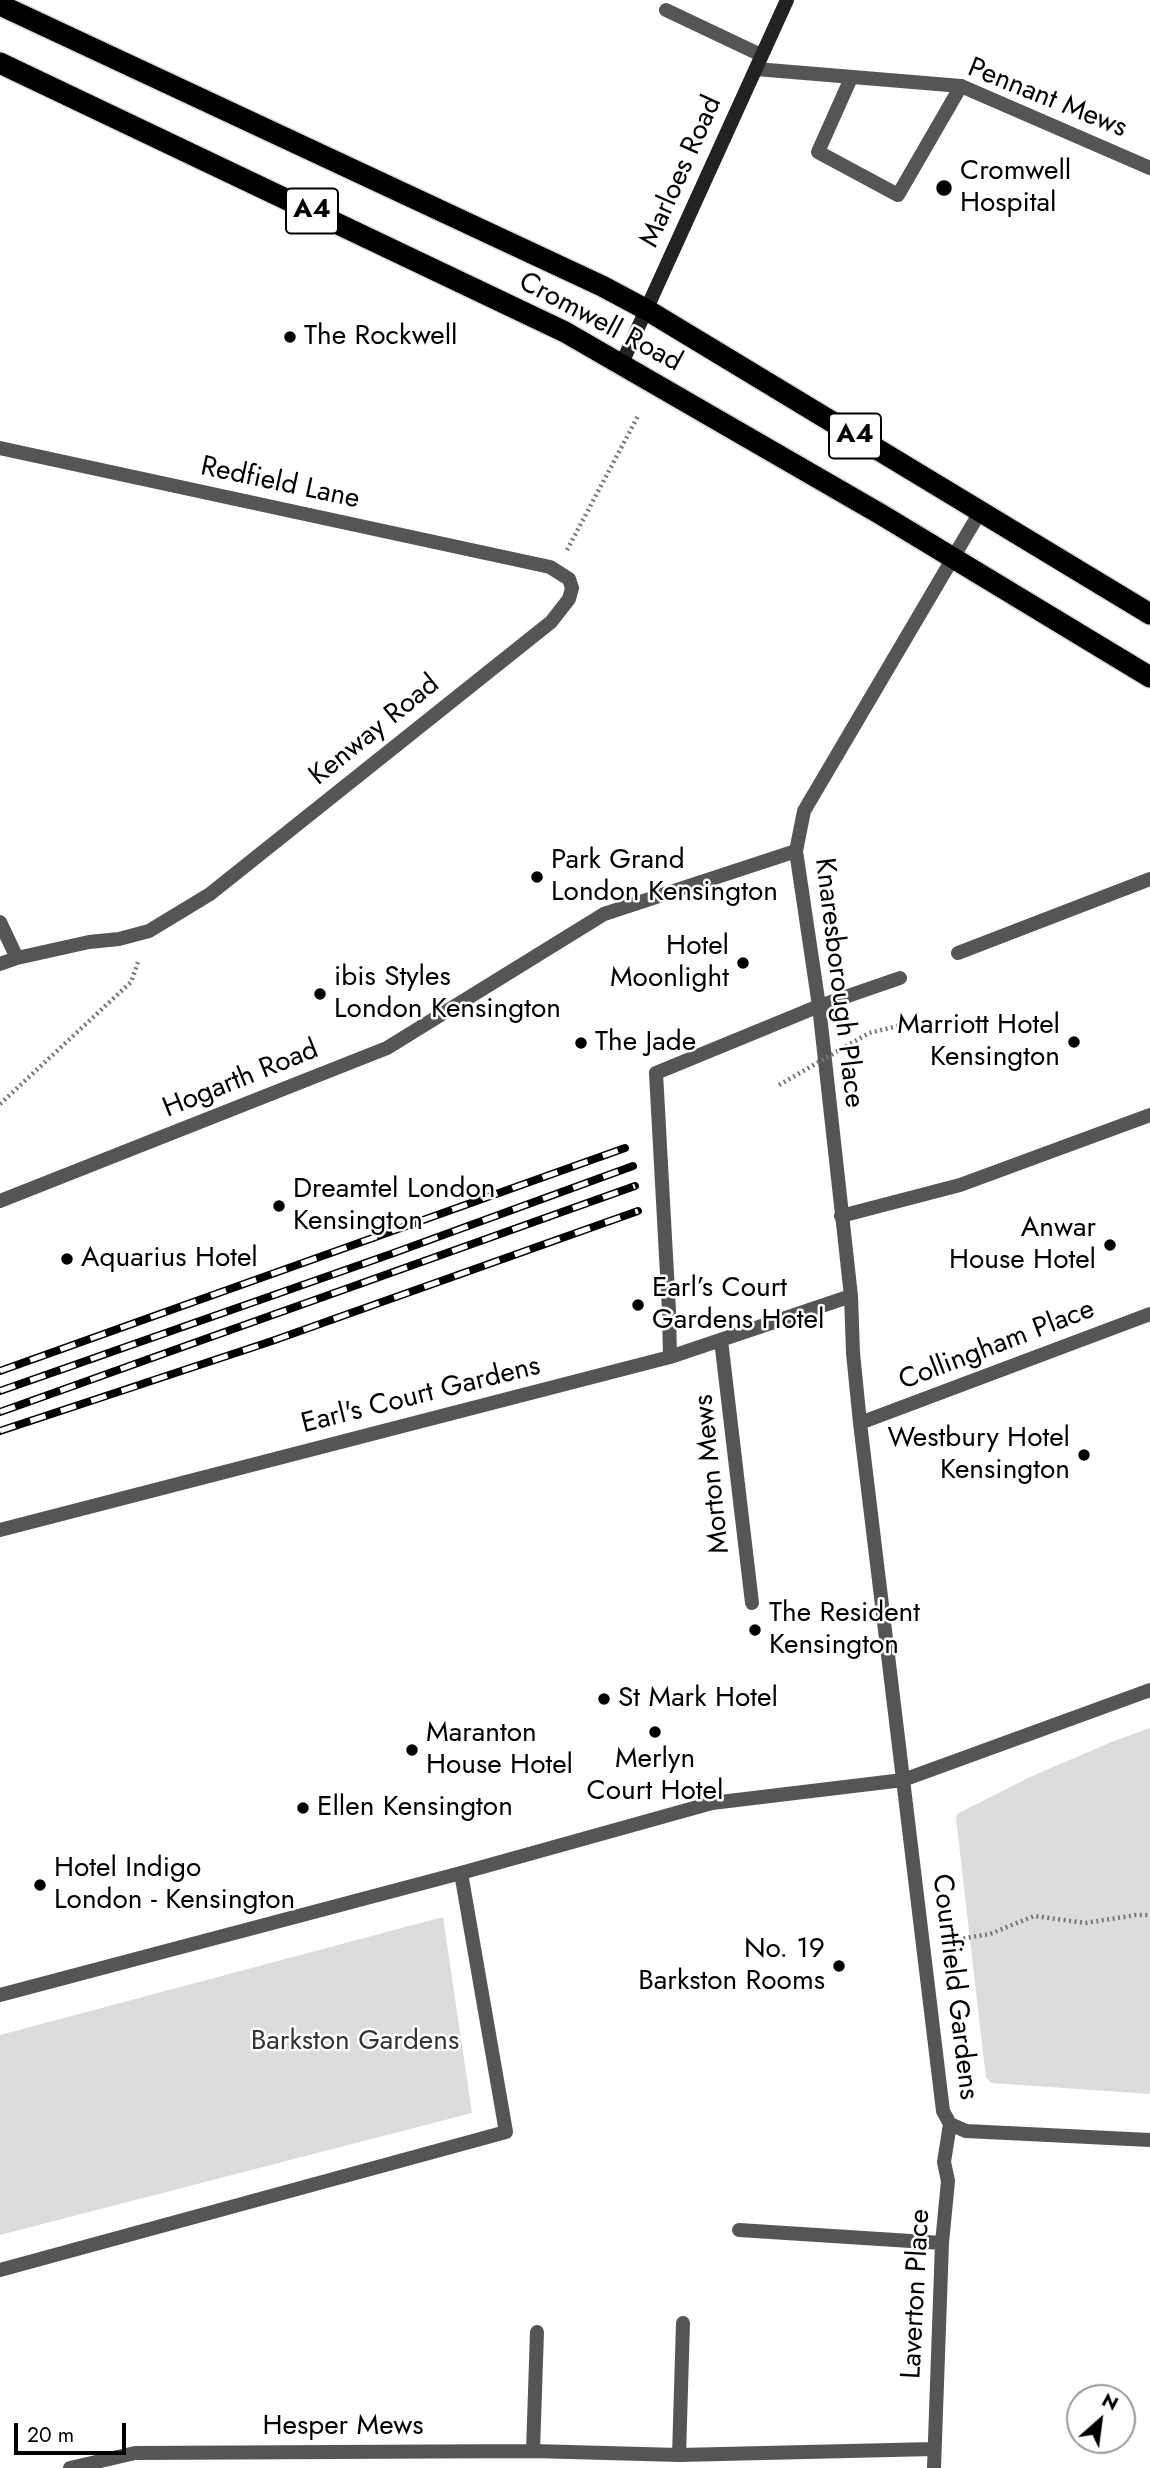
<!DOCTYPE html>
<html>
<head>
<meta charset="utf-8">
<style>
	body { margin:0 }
	#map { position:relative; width:1150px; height:2468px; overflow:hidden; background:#fff; font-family:Jost,sans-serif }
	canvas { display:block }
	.north { position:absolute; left:1066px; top:2384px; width:70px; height:70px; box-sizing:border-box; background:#fff; border:2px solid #999; border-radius:50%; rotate:28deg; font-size:19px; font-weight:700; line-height:28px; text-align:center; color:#000 }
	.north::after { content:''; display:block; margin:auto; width:24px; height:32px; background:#000; clip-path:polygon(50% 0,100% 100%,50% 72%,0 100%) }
	.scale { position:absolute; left:14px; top:2423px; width:112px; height:32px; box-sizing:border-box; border:4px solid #000; border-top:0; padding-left:9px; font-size:21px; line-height:24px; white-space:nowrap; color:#000; -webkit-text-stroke:5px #fff; paint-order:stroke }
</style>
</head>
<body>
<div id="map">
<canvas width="1150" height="2468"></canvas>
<div class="north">N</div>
<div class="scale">20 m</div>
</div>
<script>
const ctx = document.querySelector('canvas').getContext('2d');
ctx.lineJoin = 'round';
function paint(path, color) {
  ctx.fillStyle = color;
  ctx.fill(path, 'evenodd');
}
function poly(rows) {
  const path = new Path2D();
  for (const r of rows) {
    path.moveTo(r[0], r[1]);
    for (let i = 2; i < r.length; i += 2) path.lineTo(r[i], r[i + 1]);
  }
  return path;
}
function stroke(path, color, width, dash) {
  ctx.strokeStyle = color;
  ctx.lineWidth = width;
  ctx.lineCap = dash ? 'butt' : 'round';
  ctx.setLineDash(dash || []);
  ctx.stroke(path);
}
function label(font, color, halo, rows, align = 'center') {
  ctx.font = font + ' Jost,sans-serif';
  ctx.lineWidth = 5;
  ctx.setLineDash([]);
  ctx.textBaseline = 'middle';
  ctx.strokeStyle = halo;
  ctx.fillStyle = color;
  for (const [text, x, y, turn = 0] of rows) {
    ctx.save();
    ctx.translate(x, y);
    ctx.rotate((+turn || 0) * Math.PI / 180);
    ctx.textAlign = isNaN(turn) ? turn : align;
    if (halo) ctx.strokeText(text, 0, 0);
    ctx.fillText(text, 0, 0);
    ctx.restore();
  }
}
const green = poly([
	[1150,1728,1150,2094,992,2083,986,2078,956,1818,957,1814,1030,1777,1114,1741],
	[443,1917,472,2113,0,2235,0,2035]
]);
const path = poly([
	[567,550,638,416],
	[0,1104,131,982,138,962],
	[947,1941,990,1934,1034,1916,1085,1923,1136,1915,1150,1915]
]);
const lane = poly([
	[666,10,761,55],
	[851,78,818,152,898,195,961,86],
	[958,953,1150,879],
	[841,1216,960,1185,1150,1115],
	[670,1357,669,1311,656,1073,819,1006,900,978]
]);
const street = poly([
	[756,69,961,86,1150,168],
	[0,448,550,567,569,579,572,588,569,599,551,622,210,894,149,931,119,939,89,942,17,958,0,964],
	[980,512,804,811,796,851,819,1006,851,1296,853,1353,860,1423,943,2111,950,2124,966,2131,1150,2140],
	[0,922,17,958],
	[0,1201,387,1048,604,914,796,851],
	[721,1340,752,1603],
	[860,1423,1150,1314],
	[0,1530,670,1357,851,1296],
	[0,1995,461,1873,712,1803,903,1780,1150,1690],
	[739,2230,942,2243],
	[0,2270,506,2132,461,1873],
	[533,2451,537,2332],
	[679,2455,683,2323],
	[70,2468,135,2453,533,2451,679,2455,934,2449],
	[934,2468,942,2243,948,2181,944,2162,950,2124]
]);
const secondary = poly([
	[622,363,787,0]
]);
const highway = poly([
	[0,5,602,286,647,310,1150,614],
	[0,63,565,332,882,515,1150,677]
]);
const rail = poly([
	[0,1371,625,1148],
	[0,1391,391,1254,633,1166],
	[0,1412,635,1186],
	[0,1431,272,1341,638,1211]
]);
const pathBridge = poly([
	[779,1085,869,1033,906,1024]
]);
const markers = [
	[944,188,9,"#000"],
	[290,337,7,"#000"],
	[537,877,7,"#000"],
	[743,963,7,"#000"],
	[320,994,7,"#000"],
	[1074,1042,7,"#000"],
	[581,1043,7,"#000"],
	[279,1206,7,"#000"],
	[1110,1245,7,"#000"],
	[67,1259,7,"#000"],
	[638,1305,7,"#000"],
	[1084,1455,7,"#000"],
	[755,1630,7,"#000"],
	[604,1699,7,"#000"],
	[655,1732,7,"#000"],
	[412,1750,7,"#000"],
	[303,1808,7,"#000"],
	[40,1885,7,"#000"],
	[839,1966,7,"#000"]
];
const shields = [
	[312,211,52],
	[855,436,52]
];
const shieldNames = [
	["A4",312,211],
	["A4",855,436]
];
const streetNames = [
	["Pennant Mews",1047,99,22],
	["Marloes Road",682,172,-66],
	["Cromwell Road",600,323,28],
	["Redfield Lane",280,484,12],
	["Kenway Road",375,731,-39],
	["Knaresborough Place",838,983,83],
	["Hogarth Road",241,1080,-22],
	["Collingham Place",997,1346,-21],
	["Earl's Court Gardens",421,1396,-14],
	["Morton Mews",713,1474,-96],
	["Courtfield Gardens",954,1987,83],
	["Laverton Place",917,2294,-87],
	["Hesper Mews",343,2427]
];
const poiNames = [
	["Cromwell",960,172],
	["Hospital",960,204],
	["The Rockwell",304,337],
	["Park Grand",551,861],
	["London Kensington",551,893],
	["Hotel",729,947,"right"],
	["Moonlight",729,979,"right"],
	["ibis Styles",334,978],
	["London Kensington",334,1010],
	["Marriott Hotel",1060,1026,"right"],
	["Kensington",1060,1058,"right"],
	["The Jade",595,1043],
	["Dreamtel London",293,1190],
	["Kensington",293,1222],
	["Anwar",1096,1229,"right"],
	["House Hotel",1096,1261,"right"],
	["Aquarius Hotel",81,1259],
	["Earl’s Court",652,1289],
	["Gardens Hotel",652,1321],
	["Westbury Hotel",1070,1439,"right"],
	["Kensington",1070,1471,"right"],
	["The Resident",769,1614],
	["Kensington",769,1646],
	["St Mark Hotel",618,1699],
	["Maranton",426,1734],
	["House Hotel",426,1766],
	["Merlyn",655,1760,"center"],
	["Court Hotel",655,1792,"center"],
	["Ellen Kensington",317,1808],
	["Hotel Indigo",54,1869],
	["London - Kensington",54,1901],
	["No. 19",825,1950,"right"],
	["Barkston Rooms",825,1982,"right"]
];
const parkNames = [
	["Barkston Gardens",355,2042]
];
paint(green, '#dcdcdc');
stroke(highway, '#dbdbdb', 24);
stroke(path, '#777', 4.5, [2, 3.5]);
stroke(lane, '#555', 14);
stroke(street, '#555', 14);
stroke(secondary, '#222', 14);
stroke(highway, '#000', 21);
stroke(rail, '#000', 8);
stroke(rail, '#fff', 5, [16]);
stroke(pathBridge, '#777', 4.5, [2, 3.5]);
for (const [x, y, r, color] of markers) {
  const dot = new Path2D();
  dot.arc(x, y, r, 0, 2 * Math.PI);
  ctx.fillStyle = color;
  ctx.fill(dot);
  stroke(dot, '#fff', 2.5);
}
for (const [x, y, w] of shields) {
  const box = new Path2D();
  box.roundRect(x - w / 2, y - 22.5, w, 45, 5);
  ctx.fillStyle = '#fff';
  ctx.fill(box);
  stroke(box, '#000', 2);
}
label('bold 26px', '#000', null, shieldNames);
label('28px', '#000', '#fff', streetNames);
label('28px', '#000', '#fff', poiNames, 'left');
label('28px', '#333', '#fff', parkNames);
</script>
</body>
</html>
